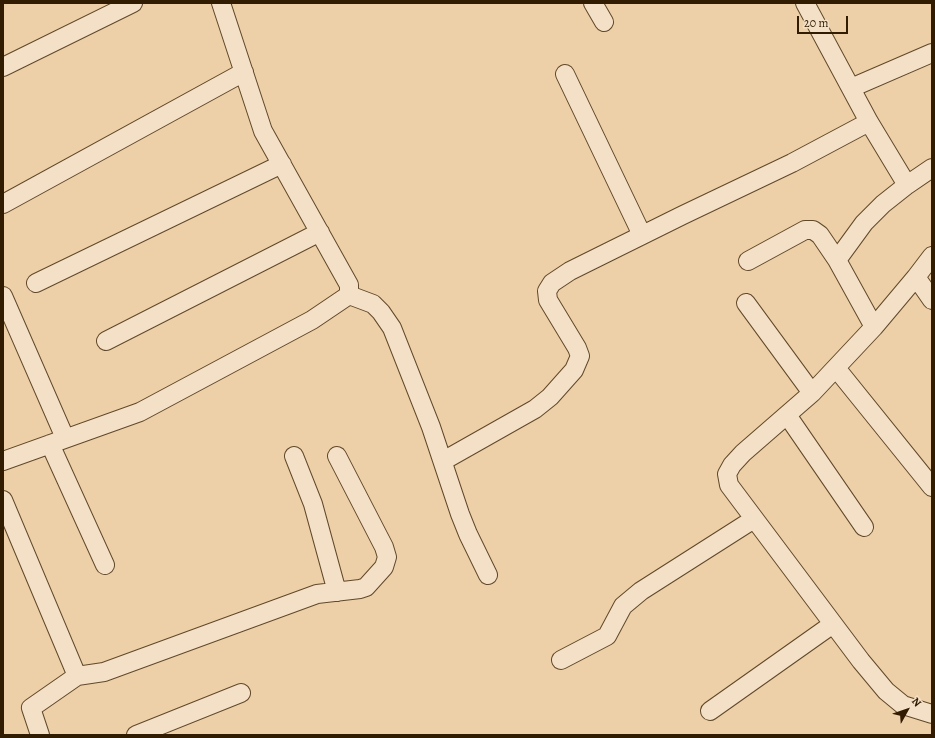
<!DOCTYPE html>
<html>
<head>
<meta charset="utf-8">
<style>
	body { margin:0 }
	#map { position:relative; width:935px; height:738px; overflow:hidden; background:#edd0a7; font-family:Alegreya,serif }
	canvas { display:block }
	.frame { position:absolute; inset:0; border:4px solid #311b01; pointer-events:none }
	.north { position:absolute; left:887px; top:690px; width:40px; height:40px; -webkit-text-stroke:3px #f3e0c6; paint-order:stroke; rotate:50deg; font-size:11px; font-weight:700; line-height:16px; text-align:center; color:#311b01 }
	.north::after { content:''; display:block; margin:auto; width:14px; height:18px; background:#311b01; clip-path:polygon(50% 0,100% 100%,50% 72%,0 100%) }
	.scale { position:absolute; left:797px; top:16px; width:51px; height:18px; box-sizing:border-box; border:2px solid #311b01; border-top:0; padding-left:5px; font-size:12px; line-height:14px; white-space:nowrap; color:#311b01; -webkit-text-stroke:3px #f3e0c6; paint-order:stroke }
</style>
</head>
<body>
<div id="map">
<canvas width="935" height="738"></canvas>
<div class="frame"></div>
<div class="north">N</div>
<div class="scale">20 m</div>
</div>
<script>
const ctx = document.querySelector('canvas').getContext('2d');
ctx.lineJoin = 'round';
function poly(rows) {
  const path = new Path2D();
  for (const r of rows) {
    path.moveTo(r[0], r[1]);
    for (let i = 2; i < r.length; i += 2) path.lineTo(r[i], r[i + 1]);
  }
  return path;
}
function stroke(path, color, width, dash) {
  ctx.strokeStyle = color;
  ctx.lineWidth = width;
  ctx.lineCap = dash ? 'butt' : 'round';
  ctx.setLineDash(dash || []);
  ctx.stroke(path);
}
const street = poly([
	[593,3,604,22],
	[805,3,869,122,907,185],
	[3,67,133,3],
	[565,74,642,235],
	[851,88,932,53],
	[932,168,907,185,883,204,864,223,837,260,874,327,812,393,743,453,732,465,727,474,729,485,861,661,886,691,903,705,932,714],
	[3,204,244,72],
	[932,256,916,277,932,300],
	[748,261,805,230,813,230,820,235,837,260],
	[36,283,282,164],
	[349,295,373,304,381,312,392,328,431,427,460,514,468,534,488,575],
	[3,296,65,438],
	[746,303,812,393],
	[874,327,916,277],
	[106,341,320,232],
	[836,368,932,487],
	[787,415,864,527],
	[50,444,105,565],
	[294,456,313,504,337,592],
	[3,461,140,412,312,320,349,295,349,285,263,131,221,3],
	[443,461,535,409,550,397,574,370,580,356,577,348,548,300,547,291,552,283,570,271,683,215,792,163,869,122],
	[3,500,77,676,31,708,40,735],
	[561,660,607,636,623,606,641,591,754,519],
	[77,676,104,672,317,594,360,589,366,587,384,567,387,557,384,547,337,456],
	[710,711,833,624],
	[136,735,241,693]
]);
stroke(street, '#60482a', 20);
stroke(street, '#f3e0c6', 18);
</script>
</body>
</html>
